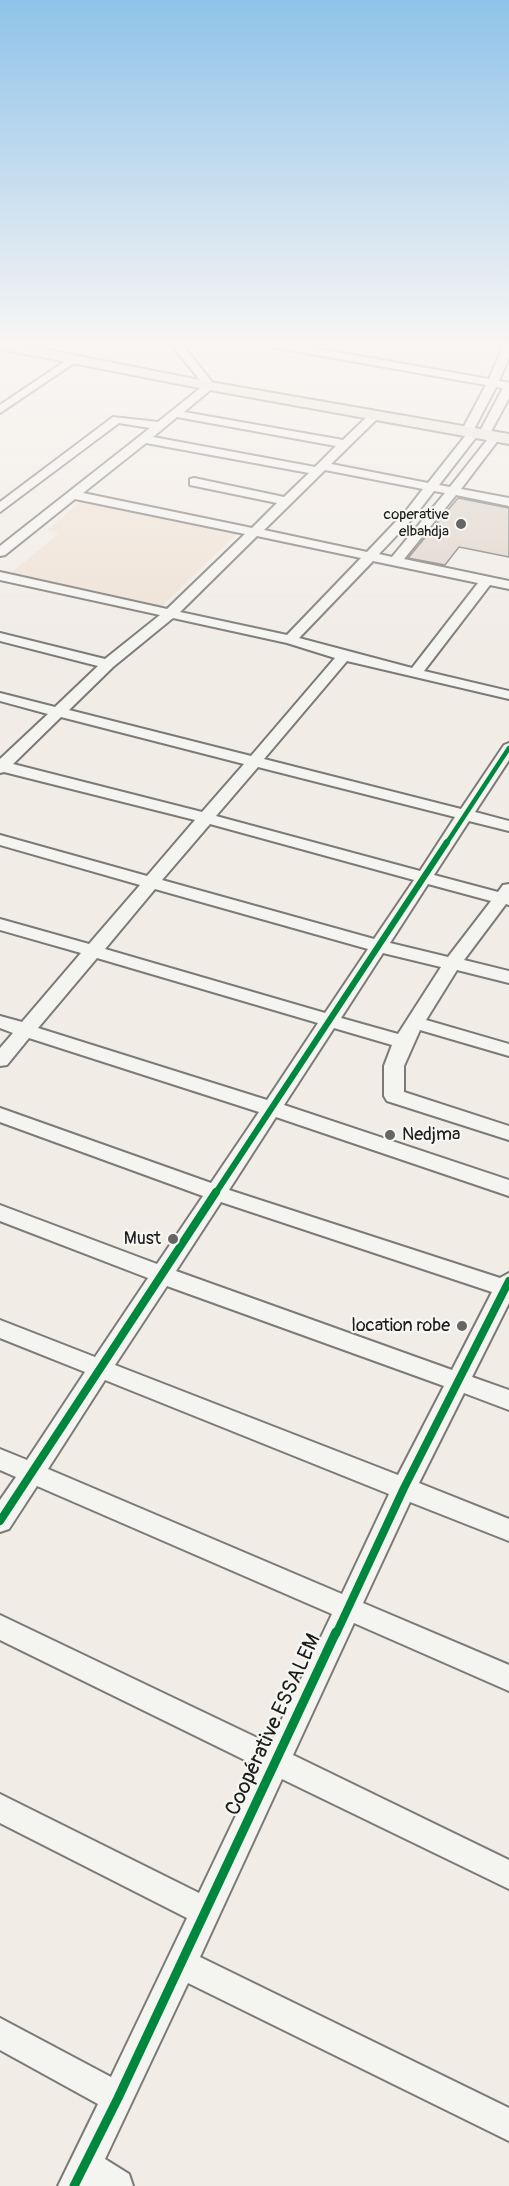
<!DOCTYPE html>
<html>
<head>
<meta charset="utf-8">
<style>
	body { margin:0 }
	canvas { display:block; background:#f1ece6 }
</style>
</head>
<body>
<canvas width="509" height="2186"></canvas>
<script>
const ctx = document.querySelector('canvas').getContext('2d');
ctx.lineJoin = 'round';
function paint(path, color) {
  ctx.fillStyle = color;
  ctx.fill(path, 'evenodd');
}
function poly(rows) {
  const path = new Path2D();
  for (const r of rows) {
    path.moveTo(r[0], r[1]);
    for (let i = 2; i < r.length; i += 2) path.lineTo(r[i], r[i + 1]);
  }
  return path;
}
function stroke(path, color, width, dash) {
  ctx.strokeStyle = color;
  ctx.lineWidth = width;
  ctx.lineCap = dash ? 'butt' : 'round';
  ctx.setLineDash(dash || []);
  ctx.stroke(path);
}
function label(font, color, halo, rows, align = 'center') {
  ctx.font = font + ' Pangolin,sans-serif';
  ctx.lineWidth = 4.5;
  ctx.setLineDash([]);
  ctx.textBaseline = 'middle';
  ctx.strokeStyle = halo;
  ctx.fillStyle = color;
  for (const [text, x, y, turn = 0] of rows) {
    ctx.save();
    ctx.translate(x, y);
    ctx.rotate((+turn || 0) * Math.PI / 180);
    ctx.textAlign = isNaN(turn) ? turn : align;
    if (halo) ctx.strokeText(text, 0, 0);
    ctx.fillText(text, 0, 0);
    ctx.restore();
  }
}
const built = poly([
	[329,343,503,343,482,377,322,350],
	[81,501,82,501,237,534,161,607,11,573,59,533,47,530]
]);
const building = poly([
	[458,498,509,508,509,557,459,547,445,565,408,558,458,498]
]);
const minor = poly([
	[170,343,181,343,215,386,184,412,343,440,372,412,380,412,380,416,331,464,428,483,466,435,461,432,486,385,266,346,261,343,285,343,489,379,504,344,509,343,509,357,499,381,509,383,509,398,488,437,480,437,478,435,503,388,496,387,474,429,480,432,439,485,450,487,491,435,499,435,499,439,461,489,509,498,509,506,456,495,404,559,509,581,509,589,490,585,424,671,509,691,509,699,347,661,264,759,461,809,504,745,509,743,509,760,475,812,509,821,509,831,469,821,434,875,498,892,503,885,509,884,509,905,506,904,464,960,509,971,509,983,457,970,426,1020,509,1044,509,1056,420,1030,404,1066,404,1092,509,1126,509,1140,387,1101,384,1096,384,1066,392,1045,334,1028,284,1105,509,1180,509,1196,276,1117,229,1190,500,1278,509,1273,509,1303,472,1377,509,1390,509,1410,464,1393,419,1483,509,1519,509,1541,410,1502,363,1603,509,1665,509,1691,354,1623,293,1755,509,1860,509,1889,282,1779,200,1957,509,2108,509,2141,188,1983,105,2159,129,2174,133,2186,58,2186,98,2104,0,2050,0,2018,111,2077,187,1918,0,1823,0,1794,199,1893,259,1767,0,1640,0,1615,270,1744,332,1614,37,1486,9,1529,0,1532,0,1500,16,1477,0,1470,0,1449,27,1460,85,1372,0,1338,0,1320,95,1357,148,1278,0,1221,0,1205,157,1264,203,1196,0,1122,0,1108,211,1183,259,1112,29,1038,7,1065,0,1066,0,1048,13,1033,0,1028,0,1016,22,1022,81,953,0,930,0,919,89,944,140,885,0,845,0,835,147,876,195,820,4,772,0,773,0,759,48,714,0,701,0,693,55,707,98,666,0,641,0,633,105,659,160,615,0,580,0,572,167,609,245,534,75,499,5,555,0,556,0,546,150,428,119,423,0,512,0,502,113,417,158,422,204,385,170,343],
	[177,417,336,446,315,467,153,437,177,417],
	[146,443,309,473,284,497,194,478,190,479,190,485,277,503,252,528,83,493,146,443],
	[325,470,423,489,406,511,367,552,264,530,325,470],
	[434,491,445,493,392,557,379,554,414,517,434,491],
	[257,536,361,558,287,635,180,612,257,536],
	[373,561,478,583,412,668,299,638,373,561],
	[173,618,287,643,335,658,251,756,69,710,113,667,173,618],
	[61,717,244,764,202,812,13,764,61,717],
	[258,767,455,817,420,871,216,816,258,767],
	[210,824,414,880,374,939,162,880,210,824],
	[428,884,491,901,448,957,390,943,428,884],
	[155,889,368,949,325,1013,105,949,155,889],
	[383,953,441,967,398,1034,341,1018,383,953],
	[97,958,318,1023,267,1100,38,1028,97,958],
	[221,1202,492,1292,452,1370,176,1271,221,1202],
	[167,1286,444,1386,398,1475,115,1365,167,1286],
	[105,1380,389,1494,342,1594,48,1469,105,1380],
	[73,356,77,357,77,361,0,413,0,405,73,356]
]);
const major = poly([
	[0,343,12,343,210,382,509,434,509,444,210,390,0,349,0,343]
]);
const cyclewayFar3 = poly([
	[446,844,509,748]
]);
const cyclewayFar2 = poly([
	[215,1194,447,842]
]);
const cyclewayFar1 = poly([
	[0,1521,216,1192],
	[336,1634,404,1488,509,1281]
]);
const cycleway = poly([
	[74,2186,118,2098,336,1632]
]);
const markers = [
	[461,524,6,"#676563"],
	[390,1135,6,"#676563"],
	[173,1239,6,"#676563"],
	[462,1326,6,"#676563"]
];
const farPoinames = [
	["coperative",449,515],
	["elbahdja",449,532]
];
const poiNames = [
	["Nedjma",402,1135,"left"],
	["Must",161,1239],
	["location robe",450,1326]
];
const nearStreetnames = [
	["Coopérative ESSALEM",274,1725,-65]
];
paint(built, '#efe2d5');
paint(building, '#e0d5cb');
stroke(building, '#7c7a77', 1.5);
stroke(minor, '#7c7a77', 4);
stroke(major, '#7c7a77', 4);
paint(minor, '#f4f4f1');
paint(major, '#e8e4d8');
stroke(cyclewayFar3, '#00873e', 4.5);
stroke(cyclewayFar2, '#00873e', 6);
stroke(cyclewayFar1, '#00873e', 8);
stroke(cycleway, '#00873e', 9);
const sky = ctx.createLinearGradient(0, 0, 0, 649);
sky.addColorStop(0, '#8fc3e9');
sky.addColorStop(0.53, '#f9f6f4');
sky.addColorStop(1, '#f9f6f400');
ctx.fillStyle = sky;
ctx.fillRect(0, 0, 509, 649);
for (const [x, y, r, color] of markers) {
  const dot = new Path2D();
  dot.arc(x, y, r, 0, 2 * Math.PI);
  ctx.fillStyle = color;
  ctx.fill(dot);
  stroke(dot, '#f6f6f2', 2);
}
label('15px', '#1c1c1c', '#f6f6f2', farPoinames, 'right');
label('18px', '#1c1c1c', '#f6f6f2', poiNames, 'right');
label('21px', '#1c1c1c', '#f6f6f2', nearStreetnames);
</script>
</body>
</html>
